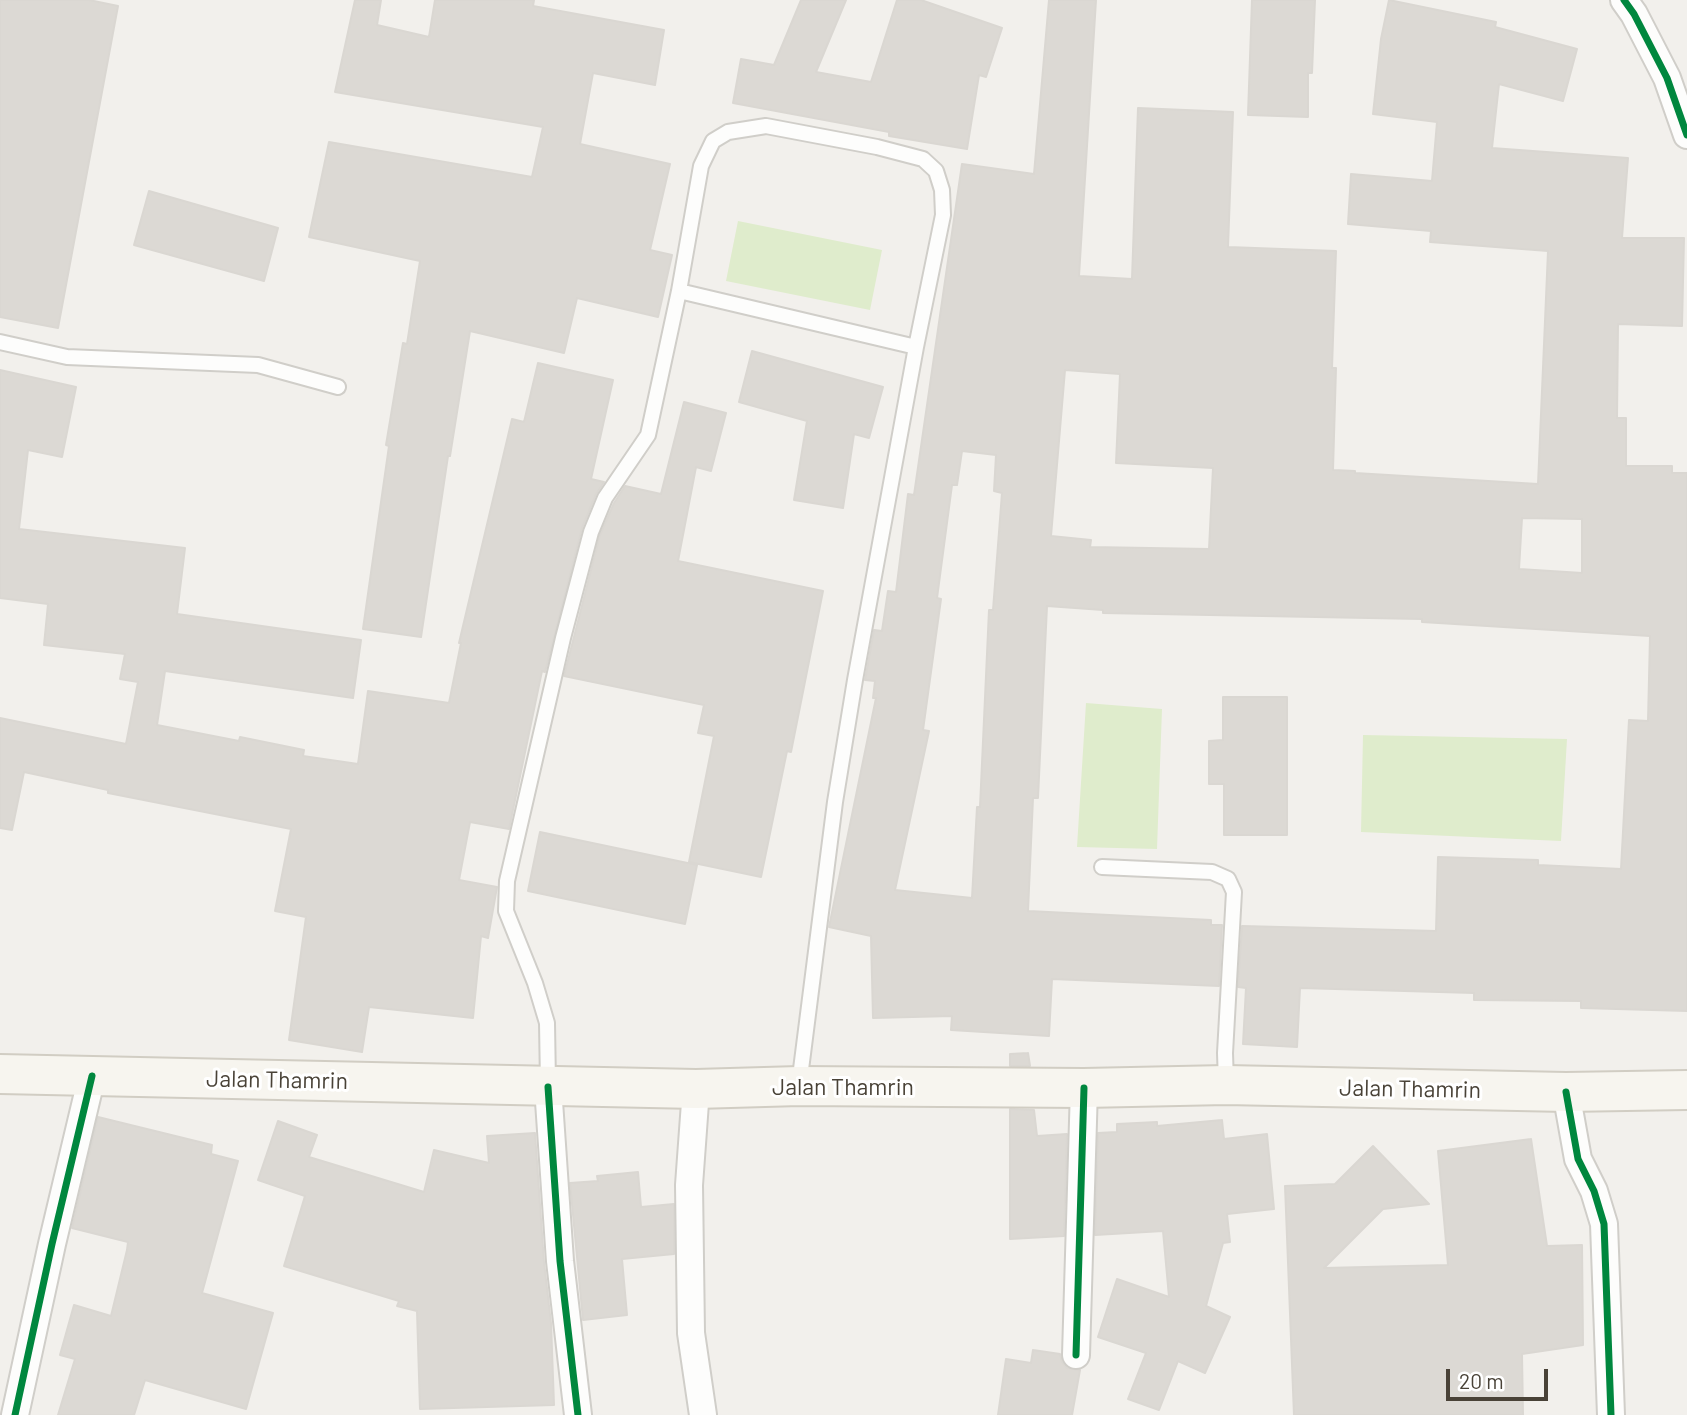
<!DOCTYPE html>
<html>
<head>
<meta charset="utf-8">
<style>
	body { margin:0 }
	#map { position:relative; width:1687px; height:1415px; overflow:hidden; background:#f2f0ec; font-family:Barlow,sans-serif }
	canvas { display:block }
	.scale { position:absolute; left:1446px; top:1369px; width:102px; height:32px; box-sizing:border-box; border:4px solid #494237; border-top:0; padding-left:9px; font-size:21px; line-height:24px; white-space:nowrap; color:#494237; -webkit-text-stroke:5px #fff; paint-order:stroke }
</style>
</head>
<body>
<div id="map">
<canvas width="1687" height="1415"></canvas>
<div class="scale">20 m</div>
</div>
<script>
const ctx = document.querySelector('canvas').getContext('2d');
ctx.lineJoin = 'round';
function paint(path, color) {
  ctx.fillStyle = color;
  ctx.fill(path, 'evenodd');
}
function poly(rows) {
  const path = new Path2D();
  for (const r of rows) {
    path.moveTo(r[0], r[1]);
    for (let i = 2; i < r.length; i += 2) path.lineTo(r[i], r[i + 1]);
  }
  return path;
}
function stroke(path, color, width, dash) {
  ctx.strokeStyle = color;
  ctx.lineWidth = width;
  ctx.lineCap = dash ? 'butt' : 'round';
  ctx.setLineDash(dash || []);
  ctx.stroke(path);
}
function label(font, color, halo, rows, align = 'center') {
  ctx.font = font + ' Barlow,sans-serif';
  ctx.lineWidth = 6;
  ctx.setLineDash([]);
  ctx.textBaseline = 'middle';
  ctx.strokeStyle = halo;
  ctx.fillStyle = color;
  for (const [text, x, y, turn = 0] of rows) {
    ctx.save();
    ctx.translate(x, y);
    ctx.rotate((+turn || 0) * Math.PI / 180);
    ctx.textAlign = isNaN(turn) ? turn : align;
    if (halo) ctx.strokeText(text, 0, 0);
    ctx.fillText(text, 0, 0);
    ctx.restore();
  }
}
const green = poly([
	[738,221,882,250,870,310,726,281],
	[1086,703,1162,709,1157,849,1077,847],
	[1363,735,1567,739,1561,841,1361,832]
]);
const building = poly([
	[0,0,89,0,118,6,58,328,0,317,0,0],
	[355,0,381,0,377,25,429,37,435,0,534,0,533,6,664,30,655,85,593,73,580,144,670,164,650,250,672,255,658,317,577,298,564,353,470,331,450,456,448,456,421,637,363,629,389,446,386,445,403,343,407,344,420,261,309,237,329,142,532,177,543,127,335,92,355,0],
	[801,0,846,0,816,72,871,82,897,0,921,0,1002,28,986,77,979,75,967,149,889,136,889,132,733,103,741,59,774,65,801,0],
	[1049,0,1096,0,1079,276,1132,279,1138,108,1233,112,1228,247,1336,251,1332,368,1336,368,1333,470,1355,471,1355,473,1538,484,1548,251,1430,242,1431,231,1348,224,1351,174,1432,181,1437,122,1373,114,1381,39,1389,0,1496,22,1495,27,1577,49,1563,101,1499,84,1492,148,1628,158,1622,238,1684,238,1682,326,1618,324,1617,418,1626,418,1626,466,1672,466,1672,473,1687,473,1687,1011,1581,1008,1581,1001,1474,1000,1474,993,1300,988,1297,1047,1243,1044,1246,988,1238,987,1242,926,1436,931,1438,857,1538,860,1538,865,1621,869,1629,720,1648,721,1650,636,1422,622,1422,619,1103,613,1103,610,1047,606,1038,798,1033,798,1028,911,1211,920,1211,925,1222,925,1219,986,1052,979,1049,1036,951,1030,952,1016,873,1018,871,936,829,927,876,698,873,698,875,681,865,680,874,630,882,631,888,591,896,592,908,494,914,495,962,164,1034,174,1049,0],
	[1065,370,1120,374,1116,463,1213,468,1209,549,1090,547,1091,540,1051,536,1065,370],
	[962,451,996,455,994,491,1002,493,993,610,989,610,980,807,977,807,972,898,895,890,929,731,923,730,941,599,937,598,952,485,957,485,962,451],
	[1522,518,1582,519,1582,573,1519,569,1522,518],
	[1252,0,1315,0,1312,73,1308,73,1308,117,1248,115,1252,0],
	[149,191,278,228,264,281,134,245,149,191],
	[752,351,883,387,869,438,854,434,843,508,794,500,807,421,739,402,752,351],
	[538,363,613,380,591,479,604,482,596,494,582,528,545,672,542,671,509,829,470,822,459,880,497,887,488,938,481,936,473,1018,369,1007,362,1052,289,1040,306,917,275,911,291,829,108,793,108,790,24,772,12,830,0,828,0,718,126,744,138,682,120,679,125,654,44,645,48,604,0,598,0,370,76,387,62,457,28,450,19,529,185,548,177,614,361,640,353,698,165,671,157,725,239,741,240,737,304,750,303,756,358,764,368,691,449,703,461,643,459,643,512,419,524,422,538,363],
	[684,402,726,413,711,471,696,467,678,561,823,591,791,752,787,751,761,877,689,862,714,736,698,733,704,705,564,676,600,535,614,503,625,486,661,494,684,402],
	[1223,697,1287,697,1287,835,1224,835,1224,784,1209,784,1209,741,1223,740,1223,697],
	[540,832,697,865,685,924,528,891,540,832],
	[1028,1053,1030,1066,1010,1066,1010,1054,1028,1053],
	[1010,1109,1034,1110,1037,1136,1067,1134,1064,1236,1010,1239,1010,1109],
	[98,1117,212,1145,211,1154,238,1161,202,1293,273,1313,246,1409,145,1380,134,1415,58,1415,75,1359,60,1355,74,1305,111,1316,127,1250,128,1242,72,1228,98,1117],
	[1222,1120,1224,1139,1267,1134,1274,1209,1227,1214,1230,1242,1223,1243,1206,1306,1230,1317,1205,1373,1178,1361,1159,1410,1128,1399,1146,1353,1098,1337,1117,1279,1169,1297,1163,1231,1095,1235,1098,1133,1117,1132,1117,1124,1157,1122,1157,1126,1222,1120],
	[278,1121,317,1135,309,1157,424,1192,434,1150,489,1163,487,1136,535,1133,544,1262,551,1323,554,1405,420,1409,417,1311,397,1306,399,1301,284,1266,305,1196,258,1180,278,1121],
	[1531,1139,1547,1246,1582,1245,1583,1345,1522,1354,1523,1415,1294,1415,1285,1186,1335,1184,1373,1146,1429,1204,1383,1209,1324,1268,1448,1265,1438,1151,1531,1139],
	[638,1172,641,1207,674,1204,674,1254,622,1259,627,1315,583,1320,570,1183,598,1181,597,1176,638,1172],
	[1033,1350,1060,1354,1062,1362,1067,1368,1080,1370,1072,1415,998,1415,1006,1359,1031,1363,1033,1350]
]);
const service = poly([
	[679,291,916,347],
	[0,342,67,357,258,365,338,387],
	[1102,867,1212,872,1228,879,1234,892,1225,1053,1226,1083],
	[548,1084,547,1023,535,983,506,911,507,881,563,638,591,532,605,498,648,435,679,291,701,166,713,141,728,132,766,126,877,147,923,159,936,171,942,190,943,215,916,347,855,680,835,802,799,1085]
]);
const minor = poly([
	[1624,0,1634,14,1667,78,1687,135],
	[548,1087,560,1261,578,1415],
	[696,1089,689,1185,691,1333,703,1415],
	[1566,1092,1578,1159,1594,1191,1604,1224,1611,1415],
	[1076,1355,1084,1088],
	[15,1415,52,1244,92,1076]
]);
const secondary = poly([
	[0,1074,696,1089,799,1086,1084,1088,1226,1085,1566,1092,1687,1090]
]);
const cycleway = poly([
	[1624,0,1634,14,1667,78,1687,135],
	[548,1087,560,1261,578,1415],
	[1566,1092,1578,1159,1594,1191,1604,1224,1611,1415],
	[1076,1355,1084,1088],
	[15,1415,52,1244,92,1076]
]);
const streetNames = [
	["Jalan Thamrin",277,1080,1],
	["Jalan Thamrin",843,1087],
	["Jalan Thamrin",1410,1089,1]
];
paint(green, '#dfeccc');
paint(building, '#dcd9d4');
stroke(building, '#dad7d2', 2);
stroke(service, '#d0cec9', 18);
stroke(minor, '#d0cec9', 30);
stroke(secondary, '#d1cdc3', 42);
stroke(service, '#fdfdfc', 14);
stroke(minor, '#fdfdfc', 26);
stroke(secondary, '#f7f5ef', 38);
stroke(cycleway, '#00873e', 7);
label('23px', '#494237', '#fff', streetNames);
</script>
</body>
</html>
